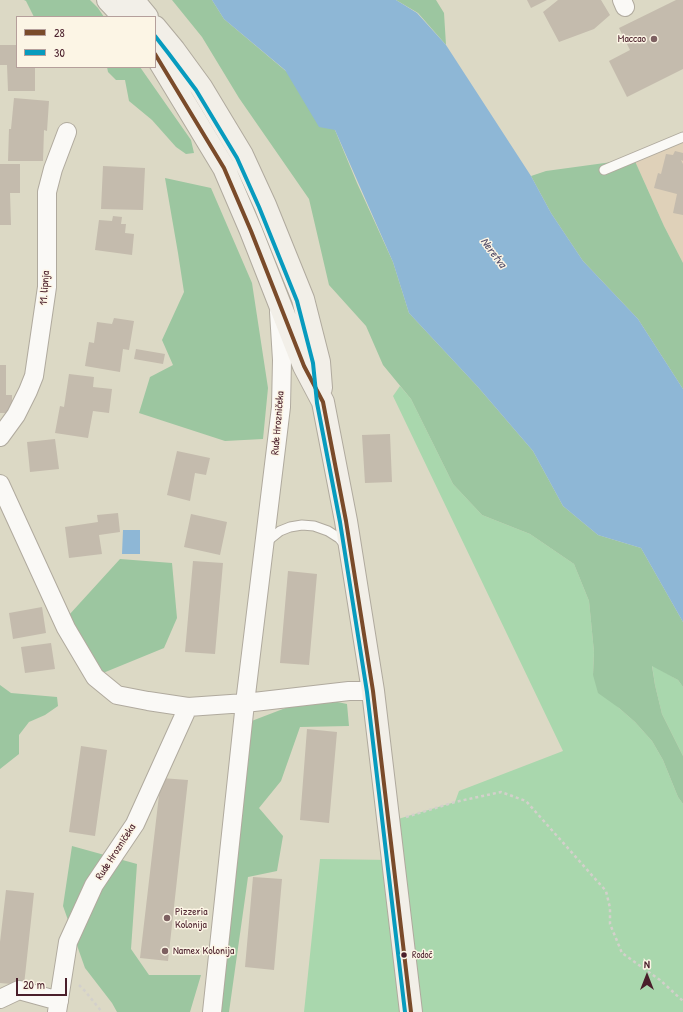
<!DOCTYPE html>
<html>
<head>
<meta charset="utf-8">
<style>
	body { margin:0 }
	#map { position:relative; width:683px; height:1012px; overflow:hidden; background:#dcd9c5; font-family:"Patrick Hand",sans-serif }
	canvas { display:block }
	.legend { position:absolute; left:16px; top:16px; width:140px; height:52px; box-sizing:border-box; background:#fcf5e5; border:1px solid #b59f9b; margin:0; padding:5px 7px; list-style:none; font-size:12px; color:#4a1f2b }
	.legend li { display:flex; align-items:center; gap:8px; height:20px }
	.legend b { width:20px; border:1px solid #b59f9b }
	.north { position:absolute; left:627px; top:956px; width:40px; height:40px; -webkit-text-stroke:3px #fcf5e5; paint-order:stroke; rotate:0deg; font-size:11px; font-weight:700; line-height:16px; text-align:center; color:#4a1f2b }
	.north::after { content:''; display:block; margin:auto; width:14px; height:18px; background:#4a1f2b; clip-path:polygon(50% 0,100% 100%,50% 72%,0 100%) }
	.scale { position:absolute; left:16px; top:978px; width:51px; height:18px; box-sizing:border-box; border:2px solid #4a1f2b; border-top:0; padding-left:5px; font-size:12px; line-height:14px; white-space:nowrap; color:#4a1f2b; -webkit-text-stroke:3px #fcf5e5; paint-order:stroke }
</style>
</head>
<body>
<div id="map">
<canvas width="683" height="1012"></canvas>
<ul class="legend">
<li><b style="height:5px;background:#7a4b2a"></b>28</li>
<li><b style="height:5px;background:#079bbe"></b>30</li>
</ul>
<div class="north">N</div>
<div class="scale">20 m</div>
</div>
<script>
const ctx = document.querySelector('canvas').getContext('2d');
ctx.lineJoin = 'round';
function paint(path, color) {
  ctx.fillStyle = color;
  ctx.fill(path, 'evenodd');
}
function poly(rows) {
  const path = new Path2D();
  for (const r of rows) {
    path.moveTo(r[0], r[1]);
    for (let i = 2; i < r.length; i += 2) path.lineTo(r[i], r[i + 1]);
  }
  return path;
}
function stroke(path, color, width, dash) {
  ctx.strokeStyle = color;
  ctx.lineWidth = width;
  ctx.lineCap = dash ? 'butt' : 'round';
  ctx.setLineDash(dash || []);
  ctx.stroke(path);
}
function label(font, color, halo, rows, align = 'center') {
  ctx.font = font + ' "Patrick Hand",sans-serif';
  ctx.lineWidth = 3;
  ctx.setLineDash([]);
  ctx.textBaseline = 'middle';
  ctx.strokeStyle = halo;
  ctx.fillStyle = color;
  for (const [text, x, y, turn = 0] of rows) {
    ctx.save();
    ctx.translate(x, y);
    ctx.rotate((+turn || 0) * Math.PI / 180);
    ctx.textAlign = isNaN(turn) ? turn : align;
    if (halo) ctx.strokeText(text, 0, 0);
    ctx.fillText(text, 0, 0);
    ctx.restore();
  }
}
const built = poly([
	[683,137,683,263,664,226,634,159]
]);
const green = poly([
	[400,386,411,399,453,484,482,515,530,534,574,564,589,601,594,652,593,675,619,708,635,722,652,741,663,760,678,797,683,804,683,1012,304,1012,320,859,393,860,388,822,455,802,459,791,563,751,393,396],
	[652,665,678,680,683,687,683,756,662,714,655,685]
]);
const forest = poly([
	[24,0,90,0,98,8,104,17,34,17,26,1],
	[172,0,212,0,224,19,287,72,335,130,357,183,393,262,409,313,478,387,533,451,563,506,598,535,641,548,683,622,683,687,678,680,652,666,655,685,662,714,683,756,683,804,678,797,663,760,652,741,635,722,619,708,598,693,593,675,594,652,589,601,574,564,530,534,482,515,453,484,411,399,383,365,366,326,329,285,309,199,239,98,202,37],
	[396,0,436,0,444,13,446,45,418,13],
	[107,67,140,67,191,140,194,153,186,154,176,147,152,120,129,101,125,80,116,80,108,72],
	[634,159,664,226,683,263,683,389,638,319,583,261,551,213,531,176,546,171],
	[165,178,211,188,252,283,268,388,263,439,225,441,139,413,150,377,173,365,162,340,184,292,178,253],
	[120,559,172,563,177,618,164,648,103,673,69,615],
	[0,685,11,693,57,697,58,706,45,715,29,722,19,735,19,754,0,769],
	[328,700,347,704,349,726,300,727,281,781,259,808,283,836,277,871,248,877,229,1012,222,1012,220,1010,249,722,296,704],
	[72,846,137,864,131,949,149,975,201,975,190,1012,117,1012,112,1003,85,968,63,906]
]);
const water = poly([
	[212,0,396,0,417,13,446,45,531,176,551,213,583,261,638,319,683,389,683,622,641,548,598,535,563,506,533,451,478,387,409,313,393,262,335,130,319,127,285,70,224,19],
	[123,530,140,530,140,554,122,554]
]);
const building = poly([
	[527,0,547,0,531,8],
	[558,0,601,0,610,15,594,29,559,42,543,12],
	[676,0,683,0,683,69,627,97,609,61,630,50,619,28],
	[0,45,17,45,17,67,35,67,35,91,8,91,7,65,0,65],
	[14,98,49,101,47,131,44,130,43,161,8,161,9,129,11,129],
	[675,151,683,153,683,161,681,160,683,164,683,215,673,213,677,194,654,188,658,173,661,174,666,154,673,155],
	[0,164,20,164,20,193,10,193,11,225,0,225],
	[103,166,145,168,143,210,101,209],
	[113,216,122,217,121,224,126,224,125,233,134,234,132,255,95,250,99,220,112,221],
	[114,318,134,321,129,350,123,349,120,372,85,366,89,342,94,343,97,322,112,324],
	[136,349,165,354,163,364,134,359],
	[0,365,6,365,6,395,12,395,12,413,0,413],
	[69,374,94,377,93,387,112,389,109,413,93,411,88,438,55,433,60,406,64,407],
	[390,434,392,482,365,483,362,435],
	[55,439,59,469,30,472,27,442],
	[177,451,210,458,206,475,195,473,190,501,167,495],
	[118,513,120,532,99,535,102,554,69,558,65,527,98,522,97,515],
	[191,514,227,522,220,555,184,547],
	[193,561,223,563,215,654,185,652],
	[288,571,317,574,309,665,280,663],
	[42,607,46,633,13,639,9,613],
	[51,643,55,669,25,673,21,647],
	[307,729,337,732,329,823,300,820],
	[81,746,107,750,95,836,69,832],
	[161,778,188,780,168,961,140,958],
	[253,877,282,879,274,970,245,967],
	[6,890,34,893,24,985,0,983,0,942]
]);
const path = poly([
	[406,817,455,802,501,792,526,801,606,891,610,908,610,924,622,953,660,980,683,1001],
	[79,985,85,991,102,1012]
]);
const service = poly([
	[604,170,683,137],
	[265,543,280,531,290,527,302,525,314,526,328,531,339,538,345,545]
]);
const minor = poly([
	[622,0,625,7],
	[0,437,16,415,28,391,34,376,47,287,47,192,53,169,67,132],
	[0,484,66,628,95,677,117,695,148,701,188,707,245,703,349,691,373,691],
	[0,999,19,990,59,1001],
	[57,1012,68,942,94,885,135,824,188,707],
	[212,1012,245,703,281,407,282,360,279,312]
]);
const secondary = poly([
	[108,0,124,17],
	[133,0,147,17],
	[155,27,174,50,201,87,242,155,265,205,303,299,319,362,321,388],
	[155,54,224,168,251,231,304,366,323,402,346,521,373,691,411,1012]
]);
const bus1 = poly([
	[155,54,224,168,251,231,304,366,323,402,346,521,373,691,411,1012]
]);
const bus2 = poly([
	[155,36,169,54,196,90,237,158,259,207,297,301,313,363,317,403,340,522,367,692,405,1012]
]);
const markers = [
	[654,39,4,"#7d6061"],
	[167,918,4,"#7d6061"],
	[165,951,4,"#7d6061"],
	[404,955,3.5,"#4a1f2b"]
];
const busNames = [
	["Rodoč",412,955]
];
const poiNames = [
	["Maccao",646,39,"right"],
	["Pizzeria",175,912],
	["Kolonija",175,925],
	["Namex Kolonija",173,951]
];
const streetNames = [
	["11. lipnja",45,288,-86],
	["Rude Hrozničeka",278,423,-85],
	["Rude Hrozničeka",116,852,-57]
];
const waterNames = [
	["Neretva",493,253,53]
];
paint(built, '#dfd1b9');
paint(green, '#a9d7ad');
paint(forest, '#9cc6a0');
paint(water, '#8eb7d6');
paint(building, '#c4bbad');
stroke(service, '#b0aa9e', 11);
stroke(minor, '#b0aa9e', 20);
stroke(secondary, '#b0aa9e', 24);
stroke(path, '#d3d0cb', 2.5, [3, 3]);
stroke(service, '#faf9f6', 9);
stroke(minor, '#faf9f6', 18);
stroke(secondary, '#f2efe8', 22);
stroke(bus1, '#7a4b2a', 4);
stroke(bus2, '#079bbe', 4);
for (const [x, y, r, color] of markers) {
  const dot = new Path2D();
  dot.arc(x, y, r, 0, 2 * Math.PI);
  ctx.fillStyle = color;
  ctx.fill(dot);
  stroke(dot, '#fcf5e5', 1.5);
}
label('10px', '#4a1f2b', '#fcf5e5', busNames, 'left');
label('11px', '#4a1f2b', '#fcf5e5', poiNames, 'left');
label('11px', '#4a1f2b', '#fcf5e5', streetNames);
label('italic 12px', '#564f6a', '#fcf5e5', waterNames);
</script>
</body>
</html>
